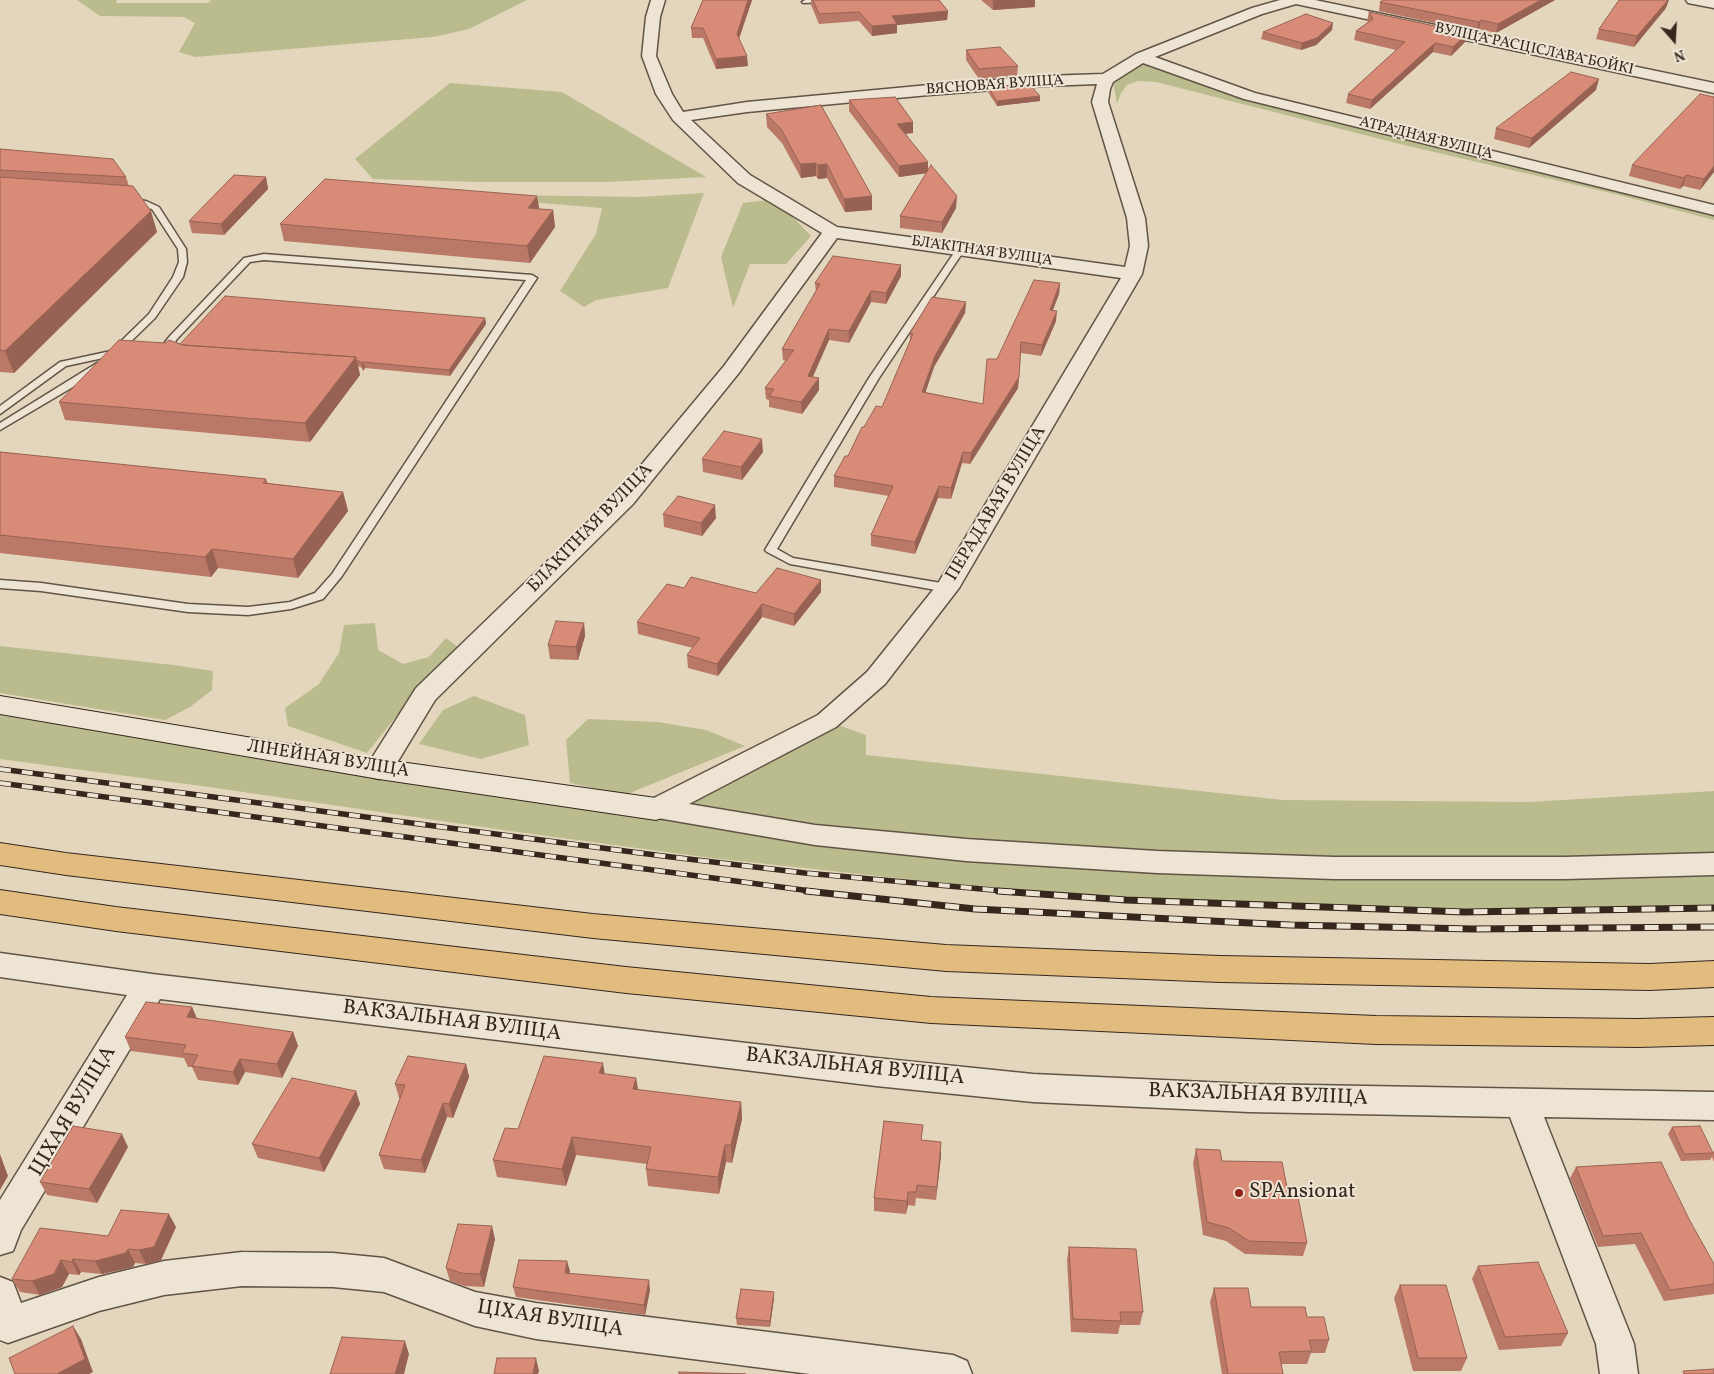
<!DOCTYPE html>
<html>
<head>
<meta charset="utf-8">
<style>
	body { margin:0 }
	#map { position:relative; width:1714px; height:1374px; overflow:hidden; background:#e4d6bd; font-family:Vollkorn,serif }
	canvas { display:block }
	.north { position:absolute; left:1649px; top:15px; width:50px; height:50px; -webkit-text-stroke:4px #ede4d4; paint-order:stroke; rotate:161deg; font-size:14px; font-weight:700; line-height:20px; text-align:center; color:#35271e }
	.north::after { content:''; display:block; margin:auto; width:18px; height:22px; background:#35271e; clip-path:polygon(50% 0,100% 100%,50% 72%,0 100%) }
</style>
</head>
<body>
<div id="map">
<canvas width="1714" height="1374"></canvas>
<div class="north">N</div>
</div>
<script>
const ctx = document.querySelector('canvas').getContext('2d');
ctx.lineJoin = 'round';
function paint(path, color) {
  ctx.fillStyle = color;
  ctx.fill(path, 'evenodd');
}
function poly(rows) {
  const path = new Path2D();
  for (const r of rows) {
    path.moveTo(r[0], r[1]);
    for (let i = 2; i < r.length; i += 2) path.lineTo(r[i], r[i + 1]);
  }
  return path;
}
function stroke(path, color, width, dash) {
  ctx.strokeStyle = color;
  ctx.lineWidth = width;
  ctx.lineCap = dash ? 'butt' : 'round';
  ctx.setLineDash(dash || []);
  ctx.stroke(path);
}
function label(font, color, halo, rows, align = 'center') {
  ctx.font = font + ' Vollkorn,serif';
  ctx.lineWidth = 4;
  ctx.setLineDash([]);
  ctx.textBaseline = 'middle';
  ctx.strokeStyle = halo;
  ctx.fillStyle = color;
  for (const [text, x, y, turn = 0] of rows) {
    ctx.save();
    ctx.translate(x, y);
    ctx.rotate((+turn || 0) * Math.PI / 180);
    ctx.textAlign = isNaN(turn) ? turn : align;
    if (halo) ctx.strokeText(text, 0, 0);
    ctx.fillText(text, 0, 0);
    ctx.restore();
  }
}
const green = poly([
	[77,0,117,0,116,3,208,3,211,0,527,0,469,29,433,37,195,57,179,52,195,23,184,17,100,16],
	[1143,63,1205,83,1231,95,1401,139,1714,214,1714,220,1615,194,1404,145,1156,82,1138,81,1127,85,1121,93,1117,104,1113,81],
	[450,83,562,92,706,177,607,182,478,182,373,179,355,159],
	[704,193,668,288,596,300,584,307,560,291,596,234,602,208,433,194,639,197],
	[776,199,811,236,786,264,750,264,733,308,721,257,743,203],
	[375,623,378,650,403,664,429,657,446,638,462,650,413,695,367,753,288,726,285,708,319,684,339,653,344,625],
	[0,646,173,665,213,671,212,690,190,707,165,720,0,693],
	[474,696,525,715,529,745,481,759,419,744,443,710],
	[0,705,656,809,827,721,866,735,866,755,1283,800,1529,802,1714,791,1714,906,1395,909,1112,897,943,883,711,858,510,831,209,787,0,759],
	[588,719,658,722,706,730,745,746,625,795,570,783,566,740]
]);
const lane = poly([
	[805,0,833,0,830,2,803,3,802,2,805,0],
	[130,199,146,201,159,207,186,249,187,262,183,277,155,318,117,355,66,366,0,414,0,406,60,362,111,351,149,314,173,277,179,262,178,249,152,209,127,204,126,202,130,199],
	[961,246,965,249,879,378,777,549,793,558,947,584,953,588,947,592,790,564,767,552,765,550,869,378,958,247,961,246],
	[264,254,532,275,537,278,342,576,323,599,291,609,248,615,188,612,41,591,0,588,0,580,41,583,188,604,248,607,290,602,315,593,332,574,526,280,264,260,250,262,176,340,173,350,178,353,176,355,165,353,163,351,165,342,170,336,244,258,264,254],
	[97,363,102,366,100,368,83,381,0,430,0,423,97,363]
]);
const street = poly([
	[651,0,665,0,660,17,656,56,672,94,683,112,747,102,929,85,1045,76,1103,74,1136,54,1252,8,1280,0,1315,0,1714,83,1714,93,1296,4,1262,14,1155,57,1255,93,1714,205,1714,215,1244,99,1143,63,1113,82,1110,89,1108,102,1145,218,1148,246,1142,274,959,588,885,684,836,727,689,804,815,825,966,839,1157,851,1334,857,1565,857,1714,853,1714,875,1565,879,1334,879,1157,873,966,861,815,845,646,816,642,809,646,802,818,715,867,672,937,585,1121,278,837,238,738,374,633,504,435,700,389,776,379,779,369,776,365,769,416,688,617,494,724,366,822,233,738,183,673,120,656,94,642,56,646,17,651,0],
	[1097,84,1092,102,1127,218,1130,246,1125,267,837,227,750,175,691,120,747,112,929,95,1045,86,1097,84],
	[1686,0,1714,0,1714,8,1688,3,1686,0],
	[0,953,152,974,876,1058,1033,1074,1249,1084,1714,1092,1714,1120,1544,1117,1634,1344,1638,1374,1600,1374,1596,1344,1510,1117,1249,1112,1033,1102,876,1086,160,999,21,1230,13,1251,0,1255,0,1200,127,995,0,977,0,953],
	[242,1252,333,1253,384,1258,475,1292,536,1303,953,1355,967,1361,972,1374,810,1374,536,1339,475,1326,384,1292,333,1287,242,1286,164,1295,99,1311,8,1343,0,1340,0,1277,13,1282,21,1303,99,1277,164,1261,242,1252]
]);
const secondary = poly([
	[0,696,379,759,656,798,667,802,671,809,667,816,656,820,379,779,0,714,0,696]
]);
const highway = poly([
	[0,843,66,853,593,914,946,945,1220,956,1650,964,1714,961,1714,987,1650,990,1220,982,946,971,593,938,66,875,0,865,0,843],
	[0,890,116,907,626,967,931,997,1376,1016,1638,1019,1714,1017,1714,1045,1638,1047,1376,1044,931,1023,626,993,116,931,0,914,0,890]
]);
const railFar1 = poly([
	[0,769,663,856,805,873,1015,892],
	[0,783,818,892]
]);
const rail = poly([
	[806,891,975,909,1290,925,1473,929,1714,927],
	[998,891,1126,900,1464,912,1714,908]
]);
const wall = poly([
	[703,0,752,0,739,39,748,66,716,69,703,38,692,38,691,28],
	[811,0,939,0,948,11,947,20,897,25,897,33,872,36,859,21,819,24,811,5],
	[981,0,1037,0,1035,0,1035,7,993,10],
	[1383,0,1555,0,1496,33,1479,29,1476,32,1379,11,1380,2],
	[1666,8,1634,47,1596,39,1599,29],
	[1369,12,1468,33,1465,42,1451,56,1433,52,1370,109,1346,103,1348,94,1396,50,1354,40,1356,31,1368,22,1367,21],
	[1332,30,1316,45,1301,50,1261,39,1263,32],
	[966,50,1018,66,1017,76,979,79,966,60],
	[988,87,1040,101,997,106,988,92],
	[1596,90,1529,148,1494,139,1496,128],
	[1714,97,1714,172,1700,190,1683,186,1680,189,1629,176,1632,165],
	[849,100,913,133,906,134,928,170,956,208,942,233,900,228,900,216,926,173,899,177,849,111],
	[766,114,872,196,872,210,845,212,827,178,818,179,816,176,801,178,782,143,767,127],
	[0,149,126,177,129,186,157,232,14,373,0,372],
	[266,177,268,189,224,235,192,233,189,221],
	[539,209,553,210,555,227,530,263,284,241,280,224],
	[901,265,901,276,886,304,871,302,849,343,829,340,812,377,819,390,802,414,769,407,769,400,766,399,765,388,786,361,783,360,782,349,816,292,815,283],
	[1060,283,1059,294,1053,310,1056,321,1041,356,1021,353,1018,388,970,464,962,463,951,499,938,498,915,554,871,546,871,535,889,496,834,487,834,476,848,456,864,427,882,407,910,341,910,333,966,302,965,313,934,367,925,392,983,404,997,359],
	[485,318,486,324,450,376,365,368,363,371,362,368,358,366,360,375,310,442,65,420,59,402,165,343,180,344],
	[0,452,266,479,268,483,343,492,348,511,298,578,218,568,211,577,0,553],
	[763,452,742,480,703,472,702,459],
	[663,514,716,518,702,536,664,527],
	[821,580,821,592,794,626,762,617,718,676,688,668,687,655,693,648,638,634,637,622,684,588,756,593],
	[584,623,585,636,578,660,550,659,548,645],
	[192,1007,197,1019,293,1032,298,1046,282,1078,245,1072,238,1085,198,1080,192,1067,188,1067,184,1058,131,1051,125,1037],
	[466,1064,469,1077,453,1118,447,1117,425,1173,384,1169,379,1155,400,1098,399,1098,395,1084],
	[605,1074,636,1078,638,1090,741,1102,742,1119,732,1163,726,1162,719,1194,648,1186,646,1169,647,1164,576,1155,566,1186,497,1177,493,1160,518,1129],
	[356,1091,360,1104,324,1172,258,1158,252,1144],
	[1672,1127,1713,1152,1714,1151,1714,1162,1712,1157,1710,1160,1681,1161,1668,1134],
	[922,1140,941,1156,936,1200,916,1198,915,1206,908,1205,906,1214,874,1211,874,1198],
	[128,1147,97,1203,47,1195,40,1182],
	[1196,1149,1222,1161,1289,1197,1307,1243,1303,1256,1245,1254,1226,1241,1203,1235,1193,1163],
	[1576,1167,1714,1284,1714,1294,1664,1301,1635,1244,1598,1247,1570,1178],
	[176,1227,161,1260,146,1264,135,1263,133,1267,102,1274,81,1272,79,1275,69,1274,62,1287,40,1295,20,1292,12,1279,108,1236],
	[495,1239,484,1287,465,1286,450,1281,446,1268],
	[1069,1247,1143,1312,1140,1325,1120,1325,1118,1334,1071,1332,1067,1260],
	[1478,1266,1568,1333,1561,1346,1499,1350,1472,1279],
	[570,1271,569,1274,650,1290,645,1315,516,1297,513,1287],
	[1400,1285,1467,1358,1461,1371,1413,1371,1394,1298],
	[1214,1288,1251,1307,1307,1317,1329,1340,1325,1353,1311,1353,1307,1364,1281,1364,1283,1374,1222,1374,1210,1302],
	[774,1298,770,1327,737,1325,736,1318]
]);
const shadedWall = poly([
	[748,0,752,0,737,44,737,34],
	[1008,0,1037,0,1035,0,1035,7,993,10,993,1],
	[1541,0,1555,0,1496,33,1498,24],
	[1668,0,1669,0,1666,8,1634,47,1637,36],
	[948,11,947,20,897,25,897,33,872,36,872,26,892,16],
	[1481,20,1479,29,1476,32,1479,22],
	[1333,23,1332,30,1316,45,1301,50,1302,43],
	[1468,33,1465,42,1451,56,1453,47],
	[1435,43,1433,52,1370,109,1372,100],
	[747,56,748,66,716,69,716,59],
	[1599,79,1596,90,1529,148,1532,138],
	[1040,96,1040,101,997,106,997,101],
	[913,122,913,133,897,134,897,124],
	[928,162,928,173,899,177,899,166],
	[816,163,816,176,801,178,800,164],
	[827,164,827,178,818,179,818,165],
	[1714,166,1714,172,1700,190,1704,179],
	[1686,175,1683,186,1680,189,1684,178],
	[266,177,268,189,224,235,221,224],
	[537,196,540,213,528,208],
	[872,196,872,210,845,212,844,199],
	[957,196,956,208,942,233,942,222],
	[553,210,555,227,530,263,527,246],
	[151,211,157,232,14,373,5,351],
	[901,265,901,276,886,304,886,293],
	[1060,283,1059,294,1049,320,1050,310],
	[871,291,871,302,849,343,849,331],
	[966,302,965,313,934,367,922,403,922,392,935,356],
	[1057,311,1056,321,1041,356,1042,345],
	[485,318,486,324,450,376,449,370],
	[829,329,829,340,808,388,808,376],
	[356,357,360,375,310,442,305,423],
	[363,362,365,368,363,371,362,364],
	[1019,377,1018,388,970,464,971,453],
	[819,378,819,390,802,414,801,402],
	[762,439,763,452,742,480,741,467],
	[963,452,962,463,951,499,951,488],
	[939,486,938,498,915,554,915,542],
	[343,492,348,511,298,578,293,559],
	[715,505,716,518,702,536,701,523],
	[212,549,218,568,211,577,205,557],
	[821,580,821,592,794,626,794,614],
	[762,604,762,617,718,676,717,664],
	[584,623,585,636,578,660,576,647],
	[192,1007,198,1021,187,1017],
	[293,1032,298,1046,282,1078,277,1064],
	[240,1059,245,1072,238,1085,233,1072],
	[603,1063,606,1081,599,1073],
	[466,1064,469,1077,453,1118,449,1104],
	[636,1078,639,1095,633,1089],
	[356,1091,360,1104,324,1172,319,1158],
	[741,1102,742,1119,732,1163,731,1145],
	[443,1103,447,1117,425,1173,421,1160],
	[122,1134,128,1147,97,1203,89,1189],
	[572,1137,576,1155,566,1186,562,1169],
	[941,1142,941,1156,936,1200,937,1187],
	[725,1145,726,1162,719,1194,718,1177],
	[0,1154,8,1176,0,1190],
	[908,1192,908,1205,906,1214,907,1201],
	[169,1214,176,1227,161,1260,146,1264,139,1250],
	[492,1226,495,1239,484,1287,480,1274],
	[128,1249,135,1263,133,1267,102,1274,95,1261],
	[73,1259,81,1272,79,1275,72,1262],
	[61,1260,69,1274,62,1287,40,1295,32,1281],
	[567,1261,570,1271,567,1283,565,1273],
	[649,1280,650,1290,645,1315,644,1305],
	[774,1292,774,1298,770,1327,770,1321],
	[73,1326,81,1339,93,1372,89,1374,57,1374],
	[405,1341,409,1354,404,1374,395,1374],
	[536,1358,539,1371,538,1374,533,1374]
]);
const building = poly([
	[703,0,748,0,737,34,747,56,716,59,703,28,691,28,703,0],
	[813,0,939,0,948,11,892,16,897,24,872,26,859,12,819,14,813,0],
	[992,0,1008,0,993,1,992,0],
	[1383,0,1541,0,1498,24,1481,20,1479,22,1380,2,1383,0],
	[1619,0,1668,0,1637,36,1599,29,1619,0],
	[1369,12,1468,33,1453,47,1435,43,1372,100,1348,94,1405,42,1356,31,1373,19,1369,12],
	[1306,14,1333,23,1317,38,1302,43,1263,32,1306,14],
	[1000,47,1018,66,979,69,966,50,1000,47],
	[1571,72,1599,79,1532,138,1496,128,1571,72],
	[1029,84,1040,96,997,101,988,87,1029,84],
	[1700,94,1714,97,1714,166,1704,179,1686,175,1684,178,1632,165,1700,94],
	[895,97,913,122,897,124,928,162,899,166,849,100,895,97],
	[821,105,872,196,844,199,827,164,818,165,816,163,800,164,781,129,766,114,821,105],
	[0,149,113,159,126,177,0,170,0,149],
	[931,165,957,196,942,222,900,216,931,165],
	[234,175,266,177,221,224,189,221,234,175],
	[0,177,133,186,151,211,5,351,0,350,0,177],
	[325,179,537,196,528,208,553,210,527,246,280,224,325,179],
	[833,256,901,265,886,293,871,291,849,331,829,329,808,376,819,378,801,402,769,396,774,389,765,388,794,350,782,349,820,284,815,283,833,256],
	[1034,280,1060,283,1050,310,1057,311,1042,345,1021,342,1019,377,971,453,963,452,951,488,939,486,915,542,871,535,893,486,834,476,845,456,848,456,862,427,864,427,876,406,882,407,913,334,910,333,932,297,966,302,935,356,922,392,983,404,987,359,997,359,1034,280],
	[225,296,485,318,449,370,363,362,362,364,361,362,356,360,356,357,183,345,180,344,225,296],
	[119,340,165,343,169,340,183,345,356,357,305,423,59,402,119,340],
	[724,431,762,439,741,467,702,459,724,431],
	[0,452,266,479,263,483,343,492,293,559,212,549,205,557,0,535,0,452],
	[678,496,715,505,701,523,663,514,678,496],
	[777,568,821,580,794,614,762,604,717,664,687,655,700,638,637,622,667,584,684,588,691,577,756,593,777,568],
	[556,621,584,623,576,647,548,645,556,621],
	[146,1002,192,1007,187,1017,293,1032,277,1064,240,1059,233,1072,192,1066,198,1055,182,1053,186,1045,125,1037,146,1002],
	[408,1056,466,1064,449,1104,443,1103,421,1160,379,1155,405,1085,395,1084,408,1056],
	[544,1056,603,1063,599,1073,636,1078,633,1089,741,1102,731,1145,725,1145,718,1177,646,1169,651,1147,572,1137,562,1169,493,1160,505,1128,518,1129,544,1056],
	[292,1078,356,1091,319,1158,252,1144,292,1078],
	[884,1121,923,1125,921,1140,941,1142,937,1187,917,1185,916,1192,908,1192,907,1201,874,1198,884,1121],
	[73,1126,122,1134,89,1189,40,1182,73,1126],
	[1700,1126,1713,1153,1684,1154,1672,1127,1700,1126],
	[1196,1149,1220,1150,1222,1161,1282,1162,1289,1197,1298,1197,1307,1243,1249,1241,1229,1228,1207,1222,1196,1149],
	[1661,1162,1690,1221,1714,1264,1714,1284,1670,1290,1641,1233,1603,1236,1576,1167,1661,1162],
	[121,1210,169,1214,154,1247,139,1250,128,1249,126,1253,95,1261,73,1259,72,1262,61,1260,54,1274,32,1281,12,1279,40,1228,108,1236,121,1210],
	[458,1224,492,1226,480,1274,461,1273,446,1268,458,1224],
	[1069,1247,1136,1249,1143,1312,1120,1312,1121,1321,1073,1319,1069,1247],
	[519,1260,567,1261,565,1273,649,1280,644,1305,513,1287,519,1260],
	[1538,1262,1568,1333,1505,1337,1478,1266,1538,1262],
	[1400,1285,1446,1285,1467,1358,1418,1358,1400,1285],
	[1214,1288,1248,1288,1251,1307,1305,1307,1307,1317,1324,1317,1329,1340,1309,1340,1312,1351,1279,1352,1283,1374,1228,1374,1214,1288],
	[741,1289,774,1292,770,1321,736,1318,741,1289],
	[73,1326,85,1359,57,1374,15,1374,9,1358,73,1326],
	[342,1337,405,1341,395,1374,330,1374,342,1337],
	[497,1358,536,1358,533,1374,494,1374,497,1358],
	[1714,1369,1714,1374,1684,1374,1683,1371,1714,1369],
	[679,1372,746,1374,679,1374,679,1372]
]);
const markers = [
	[1239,1193,5,"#8f2418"]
];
const farStreetnames = [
	["ВУЛІЦА РАСЦІСЛАВА БОЙКІ",1534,50,12],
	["ВЯСНОВАЯ ВУЛІЦА",995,86,-4],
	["АТРАДНАЯ ВУЛІЦА",1426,139,14],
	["БЛАКІТНАЯ ВУЛІЦА",982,252,8]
];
const streetNames = [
	["ПЕРАДАВАЯ ВУЛІЦА",997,504,-59],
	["БЛАКІТНАЯ ВУЛІЦА",591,529,-46],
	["ЛІНЕЙНАЯ ВУЛІЦА",328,760,9]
];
const nearStreetnames = [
	["ВАКЗАЛЬНАЯ ВУЛІЦА",452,1022,7],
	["ВАКЗАЛЬНАЯ ВУЛІЦА",855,1068,6],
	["ВАКЗАЛЬНАЯ ВУЛІЦА",1258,1096,2],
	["ЦІХАЯ ВУЛІЦА",74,1112,-59],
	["ЦІХАЯ ВУЛІЦА",550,1320,9]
];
const nearPoinames = [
	["SPAnsionat",1249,1193]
];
paint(green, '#babc8d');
stroke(lane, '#615346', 3);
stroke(street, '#615346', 3);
stroke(secondary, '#35271e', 2);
stroke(highway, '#35271e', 2);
paint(lane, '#ede4d4');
paint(street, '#ede4d4');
paint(secondary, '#ede4d4');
paint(highway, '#e2bb7e');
stroke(railFar1, '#35271e', 5.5);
stroke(rail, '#35271e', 7);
stroke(railFar1, '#ede4d4', 4, [11]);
stroke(rail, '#ede4d4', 5, [14]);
paint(wall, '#ba7866');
paint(shadedWall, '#976253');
paint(building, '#d88c77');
stroke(building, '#976253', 1);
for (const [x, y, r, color] of markers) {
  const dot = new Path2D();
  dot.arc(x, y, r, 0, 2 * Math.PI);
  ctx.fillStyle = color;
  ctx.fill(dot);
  stroke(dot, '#ede4d4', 2);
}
label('15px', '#35271e', '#ede4d4', farStreetnames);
label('18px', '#35271e', '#ede4d4', streetNames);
label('21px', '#35271e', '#ede4d4', nearStreetnames);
label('21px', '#35271e', '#ede4d4', nearPoinames, 'left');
</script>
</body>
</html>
